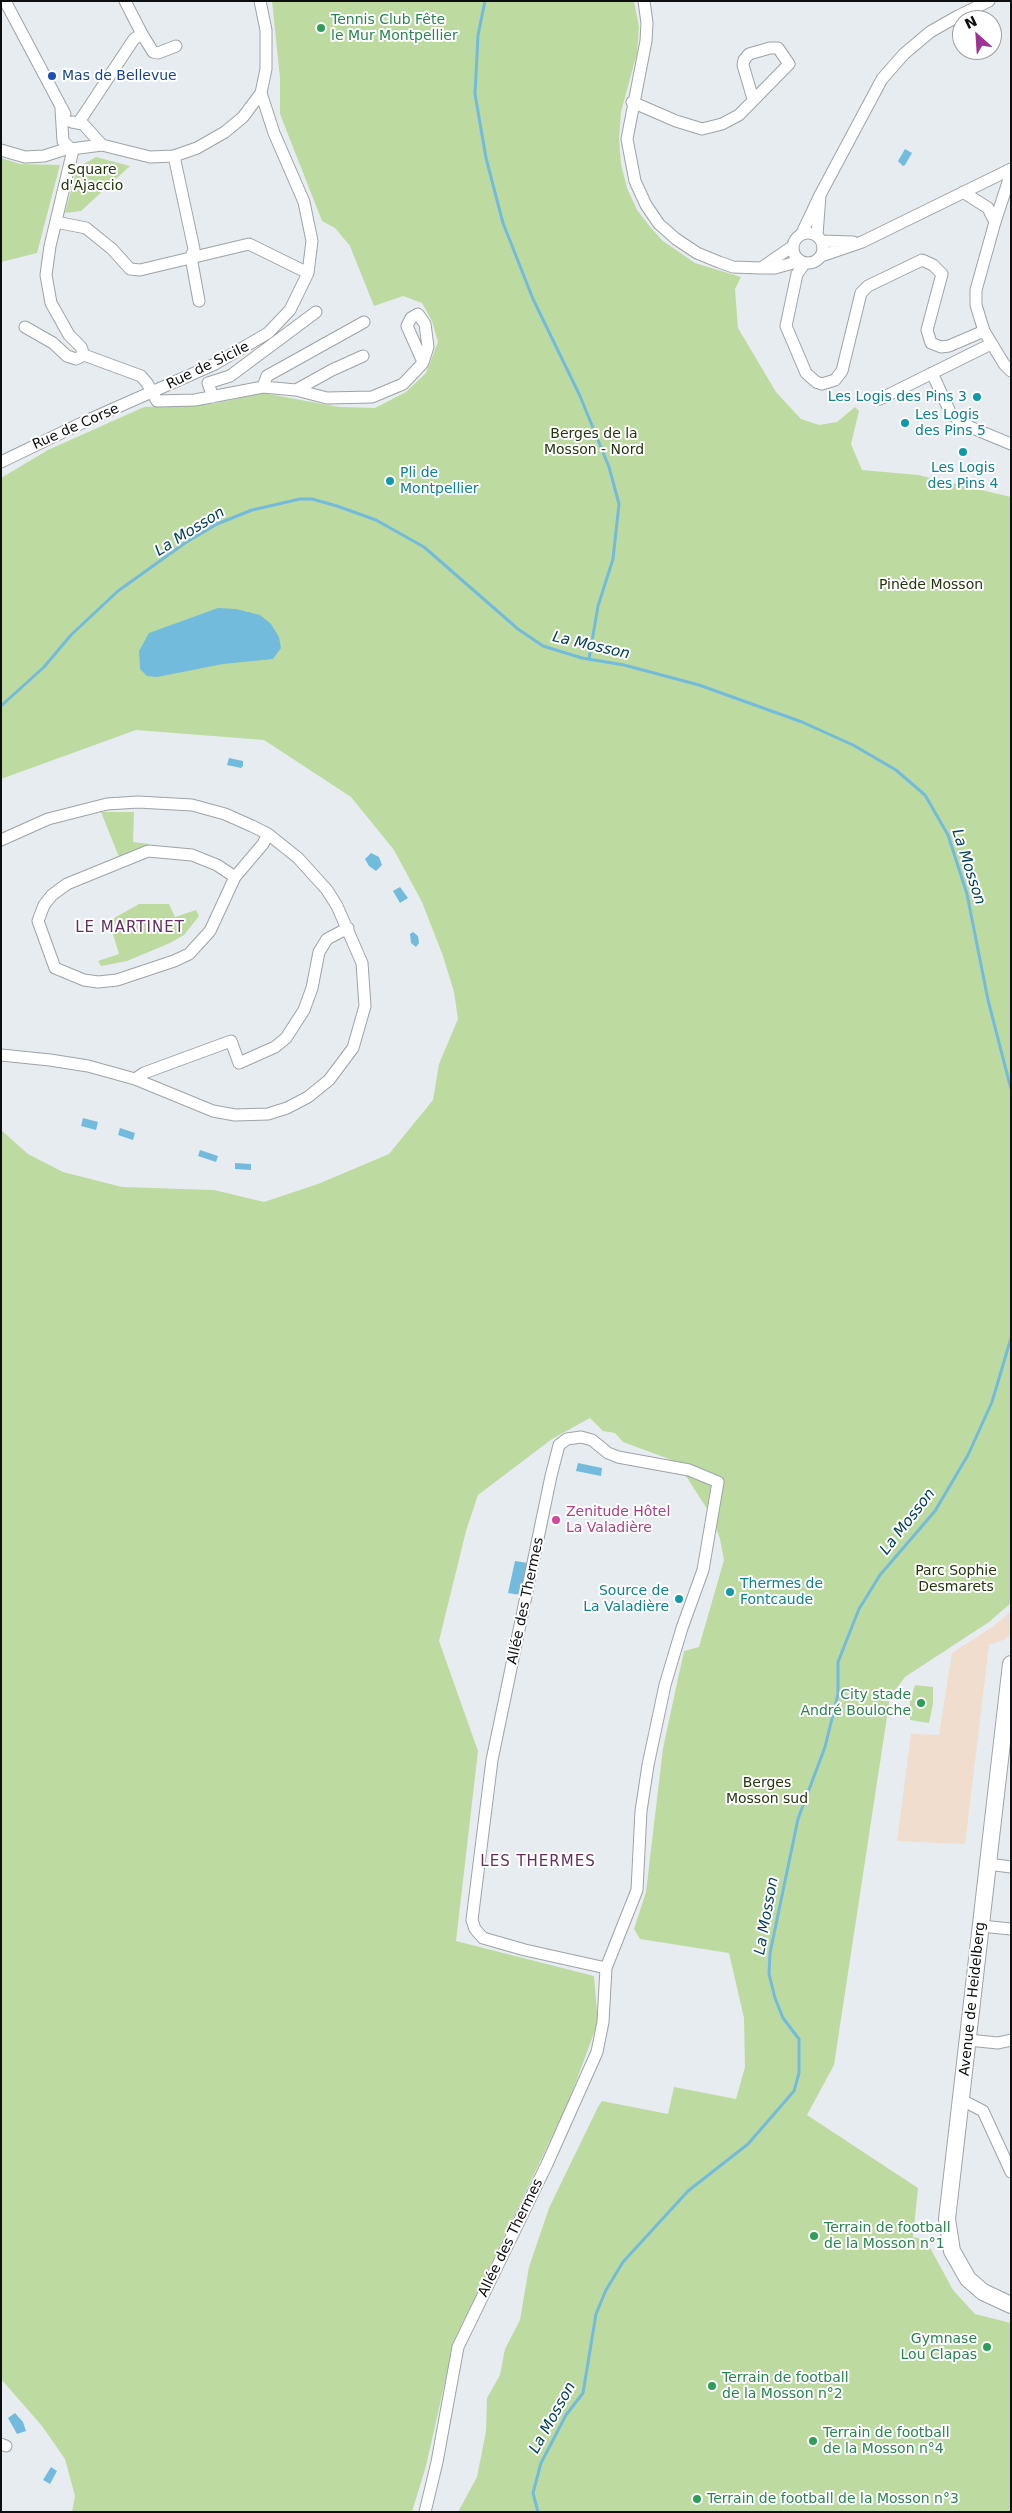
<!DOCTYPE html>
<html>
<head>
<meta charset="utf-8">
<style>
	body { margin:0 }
	#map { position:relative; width:1012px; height:2513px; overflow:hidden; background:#e7ecf0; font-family:"DejaVu Sans",sans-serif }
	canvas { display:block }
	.frame { position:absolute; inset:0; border:2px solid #0d0e10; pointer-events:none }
	.north { position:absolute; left:952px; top:10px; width:50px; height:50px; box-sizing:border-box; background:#fff; border:1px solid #9e9f9f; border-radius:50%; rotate:334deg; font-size:14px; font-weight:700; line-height:20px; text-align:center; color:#0d0e10 }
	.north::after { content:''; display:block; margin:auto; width:18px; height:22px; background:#9e3394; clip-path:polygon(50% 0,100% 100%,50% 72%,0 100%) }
</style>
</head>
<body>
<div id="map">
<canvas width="1012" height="2513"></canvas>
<div class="frame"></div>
<div class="north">N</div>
</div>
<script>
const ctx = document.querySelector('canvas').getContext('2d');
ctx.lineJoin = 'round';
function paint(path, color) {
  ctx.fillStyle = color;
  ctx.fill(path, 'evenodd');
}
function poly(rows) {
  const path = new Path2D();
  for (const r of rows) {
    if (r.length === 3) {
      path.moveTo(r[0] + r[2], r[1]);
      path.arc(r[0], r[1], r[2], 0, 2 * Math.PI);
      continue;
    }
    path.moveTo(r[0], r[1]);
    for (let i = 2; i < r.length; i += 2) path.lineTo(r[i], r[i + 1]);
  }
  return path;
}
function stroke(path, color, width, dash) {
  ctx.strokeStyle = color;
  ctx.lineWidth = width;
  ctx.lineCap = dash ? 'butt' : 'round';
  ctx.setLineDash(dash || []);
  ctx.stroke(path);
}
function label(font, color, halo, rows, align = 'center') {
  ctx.font = font + ' "DejaVu Sans",sans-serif';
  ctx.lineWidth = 4;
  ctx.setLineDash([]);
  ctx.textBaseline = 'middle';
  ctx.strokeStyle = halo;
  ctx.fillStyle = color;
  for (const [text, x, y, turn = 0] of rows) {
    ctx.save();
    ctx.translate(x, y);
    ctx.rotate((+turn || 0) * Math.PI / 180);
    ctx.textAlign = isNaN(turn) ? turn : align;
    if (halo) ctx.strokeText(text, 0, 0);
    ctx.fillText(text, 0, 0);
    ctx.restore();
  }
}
const commercial = poly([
	[1011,1611,1011,1633,1006,1639,989,1645,965,1844,897,1841,911,1734,939,1735,952,1653,994,1626]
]);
const green = poly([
	[272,1,634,1,639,27,637,53,621,112,619,139,621,164,627,188,637,210,651,228,663,241,695,263,741,277,735,289,738,328,776,392,801,419,819,425,837,422,855,407,859,411,851,444,862,470,918,475,1011,497,1011,1603,989,1622,905,1677,890,1697,834,2065,807,2115,918,2188,913,2237,926,2240,953,2290,975,2314,1011,2323,1011,2512,458,2512,477,2477,486,2431,487,2398,500,2375,505,2349,520,2320,529,2267,549,2208,598,2107,602,2101,668,2114,674,2087,736,2099,745,2067,744,2018,729,1953,640,1939,634,1929,646,1892,663,1748,684,1651,699,1647,724,1560,720,1539,711,1515,684,1473,669,1459,623,1442,615,1433,603,1431,590,1418,552,1439,478,1495,466,1531,439,1641,478,1751,456,1941,594,1976,598,2022,569,2101,454,2342,426,2466,412,2512,72,2512,75,2496,65,2459,42,2426,1,2379,1,1130,28,1154,63,1172,122,1187,214,1190,264,1202,318,1184,389,1154,433,1100,439,1064,458,1019,454,992,443,956,422,902,394,850,351,797,264,740,136,730,1,779,1,478,48,450,144,407,212,404,263,393,339,407,375,408,406,392,426,373,438,342,432,321,422,303,403,296,374,306,350,246,335,228,322,221,280,114,280,78],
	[96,157,130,166,81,211,65,213,77,168],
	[1,158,20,164,60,165,37,253,1,262],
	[101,812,134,812,133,842,149,844,149,847,119,857],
	[139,904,169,904,175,917,196,910,199,916,184,935,170,943,127,961,101,966,98,961,119,954,109,921],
	[915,1685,933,1687,933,1704,929,1723,910,1720,910,1702]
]);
const water = poly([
	[905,149,912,153,905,165,903,166,898,161],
	[218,608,236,609,260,615,271,624,279,637,281,648,273,659,223,664,157,677,147,676,140,669,139,651,149,633],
	[229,758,243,761,243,766,241,768,227,765],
	[371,853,379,857,382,865,376,871,369,866,365,859],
	[400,887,408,898,400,903,393,891],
	[413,932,418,936,419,943,416,947,411,943,410,934],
	[83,1118,98,1122,96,1130,81,1126],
	[120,1128,135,1133,133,1140,118,1135],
	[200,1150,218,1156,216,1162,198,1156],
	[235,1163,251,1164,251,1170,235,1169],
	[578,1463,602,1468,601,1476,576,1471],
	[515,1561,528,1563,521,1595,508,1593],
	[15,2413,23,2422,26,2431,17,2434,8,2418],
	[51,2467,57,2471,50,2484,43,2480]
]);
const stream = poly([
	[485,1,478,35,475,94,486,158,503,223,533,299,580,396,609,467,619,504,613,559,598,606,589,659],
	[1,706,44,667,71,635,118,591,185,543,217,524,252,510,300,499,312,499,337,506,376,520,424,547,518,629,543,646,582,658,624,665,699,685,802,722,853,745,896,770,925,795,948,835,967,894,988,1000,1011,1089],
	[538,2512,533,2493,541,2463,566,2415,583,2393,596,2314,606,2290,623,2262,688,2191,748,2144,794,2091,799,2073,799,2039,783,2018,775,1998,769,1974,770,1953,798,1819,825,1747,838,1694,838,1662,859,1609,880,1575,935,1511,968,1455,992,1402,1011,1338]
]);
const street = poly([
	[5,1,65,114],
	[644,1,647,23,646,41,627,139,635,181,646,205,659,224,676,239,697,253,719,262,733,267,761,268],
	[142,34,153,52,158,53,176,46],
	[632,102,676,121,702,129,722,124,739,115,789,64,778,48,770,48,749,54,744,60,743,65,753,99],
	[61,109,63,141,71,149,102,145,150,157,174,156,197,148,225,132,243,117,261,93,266,69,266,30,260,1],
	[72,122,83,124,102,145],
	[79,122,134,39,142,34,125,1],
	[1,150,25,157,44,156,69,148],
	[73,150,50,246,46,275,51,303,69,335,81,347,84,355,141,376,147,383,157,401,195,400,263,387,296,390,327,398,372,397,403,384,422,364,423,362,428,347,425,324,418,314,411,318,407,326,423,362],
	[174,156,194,249,191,257,199,301],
	[963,192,988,208,995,222,976,290,976,305,984,331,1004,364,1011,371],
	[820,195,882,79,904,54,930,32,958,16,989,1],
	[56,222,86,228,112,249,130,269,140,270,249,244,308,273],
	[995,222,1011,173],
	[808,248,15],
	[802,233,820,195,817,235],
	[822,241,853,242],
	[793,246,761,268,775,268,800,261],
	[821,256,862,242,1011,169],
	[805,263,797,274,786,326,806,373,816,382,822,384,835,380,842,371,861,293,868,286,922,260,933,265,942,274,927,330,931,343,941,347,949,346,984,331],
	[25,327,53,343,67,356,76,359,84,355],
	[932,373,951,414,970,427,1011,444],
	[263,387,267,376,364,322],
	[296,390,332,370,363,356],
	[213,397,208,383,230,376,316,312],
	[880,399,991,344],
	[1,462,86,421,215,364,268,333,290,310,308,273,312,241,304,202,274,133,261,93],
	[1,840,48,819,107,804,138,802,192,805,225,814,252,826,268,834,298,858,327,890,337,906,362,963,365,1006,353,1048,329,1080,308,1097,287,1108,268,1114,235,1115,213,1111,135,1079,88,1066,50,1060,1,1055],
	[235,877,217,865,192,855,148,851,67,884,52,895,44,905,38,921,55,968,84,980,98,982,117,980,174,961,189,954,210,931,235,877,263,844,268,834],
	[135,1079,144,1073,231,1041,239,1063,275,1047,286,1038,304,1010,312,988,319,952,327,939,348,928],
	[581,1437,592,1440,608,1453,618,1457,689,1470,718,1482,703,1570,682,1628,665,1685,648,1765,641,1811,637,1890,606,1968,525,1950,483,1938,475,1929,472,1920,492,1760,551,1476,559,1445,567,1439,581,1437],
	[988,1864,1011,1867],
	[981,1926,1011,1929],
	[968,2040,998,2043,1011,2040],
	[962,2100,983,2111,1011,2172],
	[1,2444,6,2446],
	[425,2512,437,2462,458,2347,547,2164,597,2052,603,2022,606,1968]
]);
const secondary = poly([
	[1011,1664,947,2219,952,2251,968,2279,983,2292,1011,2305]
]);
const markers = [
	[321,28,5,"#2e9e5b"],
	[52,76,5,"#1a4fb4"],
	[977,397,5,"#0f9aa8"],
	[905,423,5,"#0f9aa8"],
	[963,452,5,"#0f9aa8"],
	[390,481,5,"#0f9aa8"],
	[556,1520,5,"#d1479c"],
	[730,1592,5,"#0f9aa8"],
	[679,1599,5,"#0f9aa8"],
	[921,1703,5,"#2e9e5b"],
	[814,2236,5,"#2e9e5b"],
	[987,2347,5,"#2e9e5b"],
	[712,2386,5,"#2e9e5b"],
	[813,2441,5,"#2e9e5b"],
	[697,2499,5,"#2e9e5b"]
];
const leisureNames = [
	["Tennis Club Fête",331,20],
	["le Mur Montpellier",331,36],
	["City stade",911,1695,"right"],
	["André Bouloche",911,1711,"right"],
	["Terrain de football",824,2228],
	["de la Mosson n°1",824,2244],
	["Gymnase",977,2339,"right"],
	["Lou Clapas",977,2355,"right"],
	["Terrain de football",722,2378],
	["de la Mosson n°2",722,2394],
	["Terrain de football",823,2433],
	["de la Mosson n°4",823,2449],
	["Terrain de football de la Mosson n°3",707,2499]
];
const transitNames = [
	["Mas de Bellevue",62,76]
];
const parkNames = [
	["Square",92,170],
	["d'Ajaccio",92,186],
	["Berges de la",594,434],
	["Mosson - Nord",594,450],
	["Pinède Mosson",931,585],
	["Parc Sophie",956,1571],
	["Desmarets",956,1587],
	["Berges",767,1783],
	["Mosson sud",767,1799]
];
const streetNames = [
	["Rue de Sicile",208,366,-26],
	["Rue de Corse",76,427,-24],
	["Allée des Thermes",526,1601,-78],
	["Avenue de Heidelberg",973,1999,-84],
	["Allée des Thermes",511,2238,-64]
];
const cultureNames = [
	["Les Logis des Pins 3",967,397,"right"],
	["Les Logis",915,415],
	["des Pins 5",915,431],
	["Les Logis",963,468,"center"],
	["des Pins 4",963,484,"center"],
	["Pli de",400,473],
	["Montpellier",400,489],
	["Thermes de",740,1584],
	["Fontcaude",740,1600],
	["Source de",669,1591,"right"],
	["La Valadière",669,1607,"right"]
];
const hotelNames = [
	["Zenitude Hôtel",566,1512],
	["La Valadière",566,1528]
];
const waterNames = [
	["La Mosson",190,532,-32],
	["La Mosson",591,646,13],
	["La Mosson",968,867,72],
	["La Mosson",908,1522,-52],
	["La Mosson",767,1916,-80],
	["La Mosson",553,2418,-61]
];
const neighbourhoodNames = [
	["LE MARTINET",130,928],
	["LES THERMES",538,1862]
];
paint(commercial, '#f0ddcd');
paint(green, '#bddba1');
paint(water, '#73bbdd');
stroke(stream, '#73bbdd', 3);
stroke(street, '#9ea3a7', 13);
stroke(secondary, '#9ea3a7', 18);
stroke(street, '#fff', 11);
stroke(secondary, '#fff', 16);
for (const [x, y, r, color] of markers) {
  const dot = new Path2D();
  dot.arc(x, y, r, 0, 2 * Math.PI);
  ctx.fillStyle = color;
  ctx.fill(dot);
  stroke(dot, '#fff', 2);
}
label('14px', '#27864d', '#fff', leisureNames, 'left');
label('14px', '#164399', '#fff', transitNames, 'left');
label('14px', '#24370c', '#fff', parkNames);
label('14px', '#0d0e10', '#fff', streetNames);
label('14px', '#0d838f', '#fff', cultureNames, 'left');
label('14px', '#b23c85', '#fff', hotelNames, 'left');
label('italic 15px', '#004057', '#fff', waterNames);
ctx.letterSpacing = '1px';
label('15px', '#642f5e', '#fff', neighbourhoodNames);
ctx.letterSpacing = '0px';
</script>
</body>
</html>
